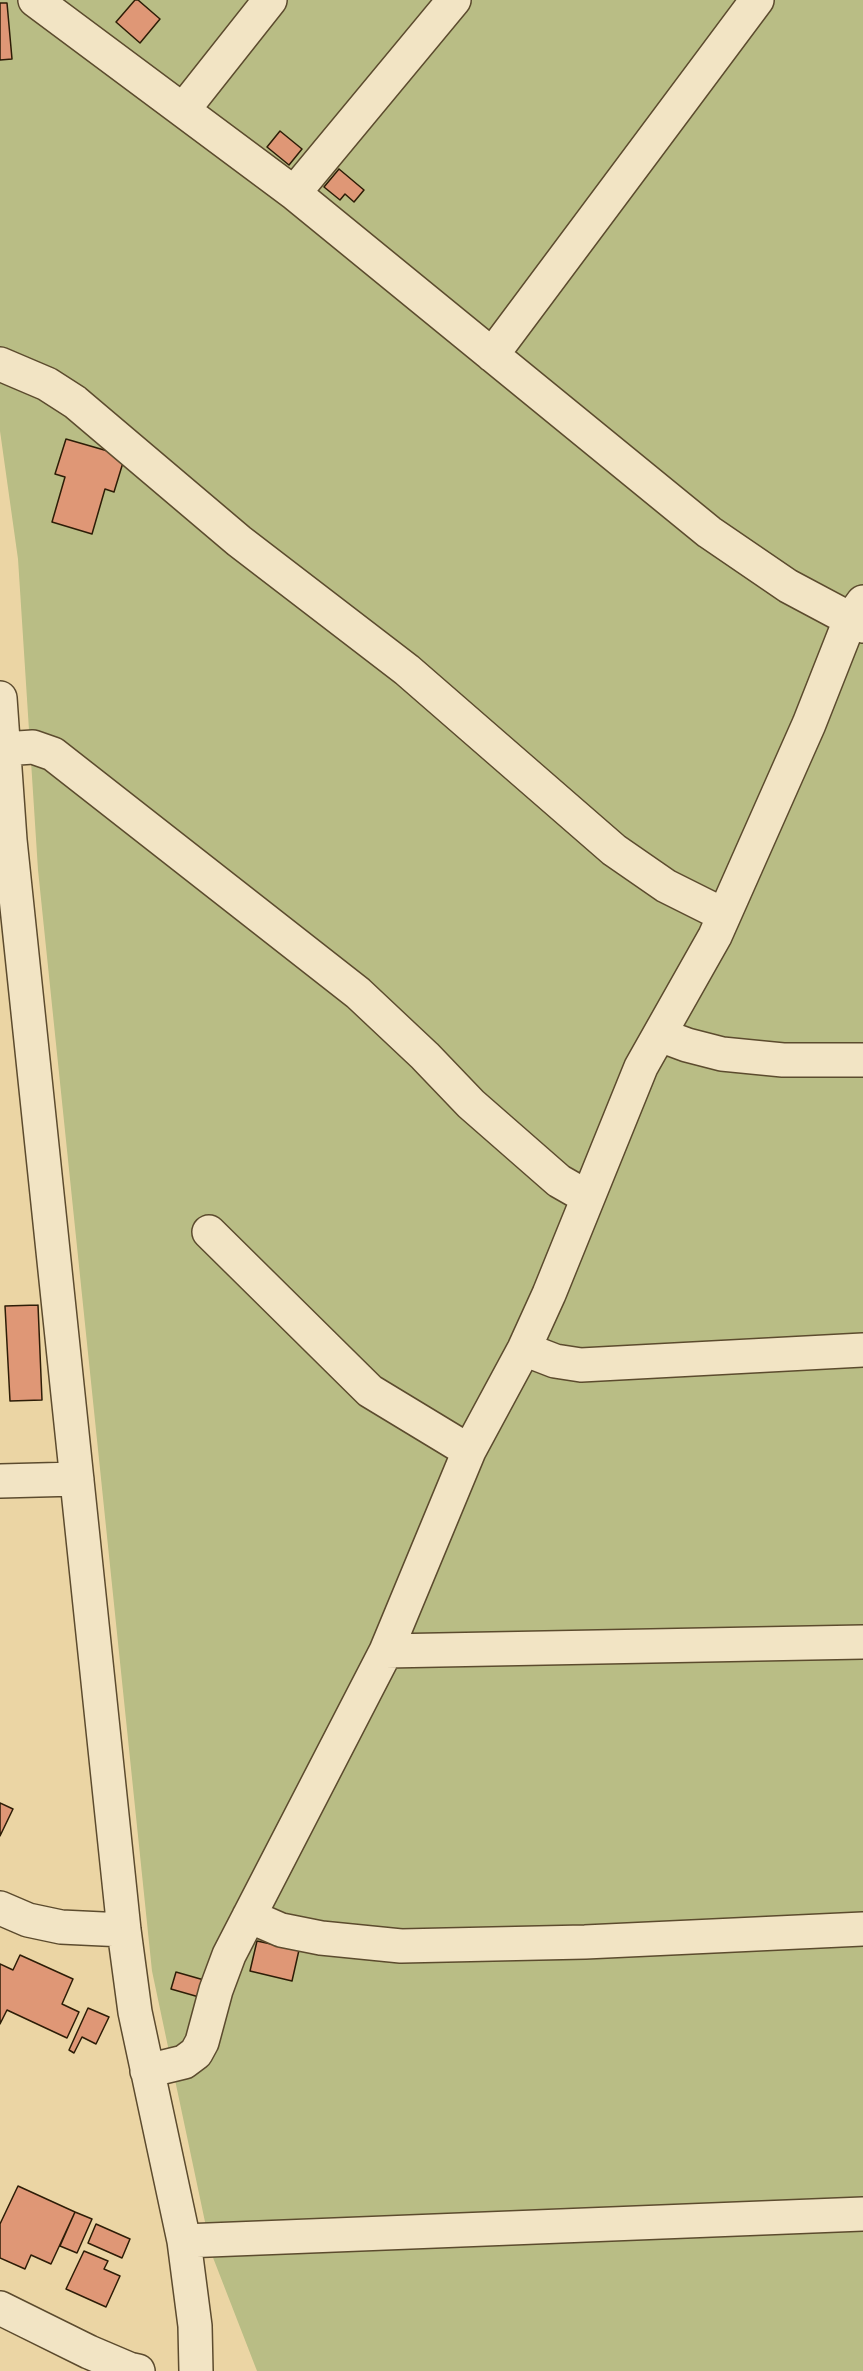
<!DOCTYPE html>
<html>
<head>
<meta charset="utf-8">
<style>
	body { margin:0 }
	canvas { display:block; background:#ebd5a4 }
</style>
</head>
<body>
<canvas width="863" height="2371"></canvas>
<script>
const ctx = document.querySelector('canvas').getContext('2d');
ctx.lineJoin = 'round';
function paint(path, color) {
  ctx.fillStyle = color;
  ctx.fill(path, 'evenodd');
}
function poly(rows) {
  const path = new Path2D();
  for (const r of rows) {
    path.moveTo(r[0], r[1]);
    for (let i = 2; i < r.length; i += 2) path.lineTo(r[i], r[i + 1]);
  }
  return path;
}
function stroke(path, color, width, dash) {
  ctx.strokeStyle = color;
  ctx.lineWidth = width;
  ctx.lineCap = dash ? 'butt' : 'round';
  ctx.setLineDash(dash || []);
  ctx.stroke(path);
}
const green = poly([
	[0,0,863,0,863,2371,257,2371,212,2255,152,1971,38,870,18,559,0,431]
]);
const building = poly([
	[135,0,138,0,160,19,140,43,116,22,135,0],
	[0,3,7,3,12,59,0,60,0,3],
	[280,131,302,149,289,165,267,147,280,131],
	[339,169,364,190,354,202,345,194,340,200,324,187,339,169],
	[66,439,125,456,114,492,105,489,92,534,52,522,65,477,55,474,66,439],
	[38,1305,42,1400,10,1401,5,1306,38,1305],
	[0,1803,13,1809,0,1836,0,1803],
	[257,1941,299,1950,292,1981,250,1971,257,1941],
	[20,1955,73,1979,62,2004,79,2012,67,2038,7,2010,0,2024,0,1964,13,1970,20,1955],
	[176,1972,204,1980,199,1997,171,1989,176,1972],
	[88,2008,109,2017,96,2044,82,2037,74,2053,69,2050,88,2008],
	[18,2186,75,2212,51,2264,31,2255,25,2269,0,2258,0,2224,18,2186],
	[75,2212,92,2219,77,2253,60,2246,75,2212],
	[96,2224,130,2239,122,2258,88,2243,96,2224],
	[84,2251,108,2261,104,2269,120,2276,106,2307,66,2289,84,2251]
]);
const minor = poly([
	[35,0,294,193,709,532,788,586,863,626],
	[183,110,270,0],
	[294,193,454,0],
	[492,355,757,0],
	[0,364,47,384,75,402,239,541,407,670,614,850,666,886,724,915],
	[0,698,10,840,124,1930,135,2012,184,2241,195,2326,196,2371],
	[0,757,3,749,33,747,53,754,358,993,425,1056,471,1104,559,1181,587,1197],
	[660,1035,687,1045,722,1054,783,1060,863,1060],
	[209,1232,370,1391,469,1451],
	[524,1349,555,1361,581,1365,863,1350],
	[0,1481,77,1479],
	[386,1651,863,1642],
	[0,1908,28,1920,61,1927,124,1930],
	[249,1916,281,1930,321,1938,401,1946,585,1942,863,1929],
	[147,2071,184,2062,196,2053,202,2042,216,1990,229,1955,386,1651,469,1451,524,1349,549,1294,641,1067,715,936,809,724,850,620,863,602],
	[184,2241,863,2214],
	[0,2308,89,2352,129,2369,138,2371]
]);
paint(green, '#b9bd85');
paint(building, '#df9776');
stroke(building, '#2d1d07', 1.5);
stroke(minor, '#5c4b2e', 36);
stroke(minor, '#f2e4c4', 33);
</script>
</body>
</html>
